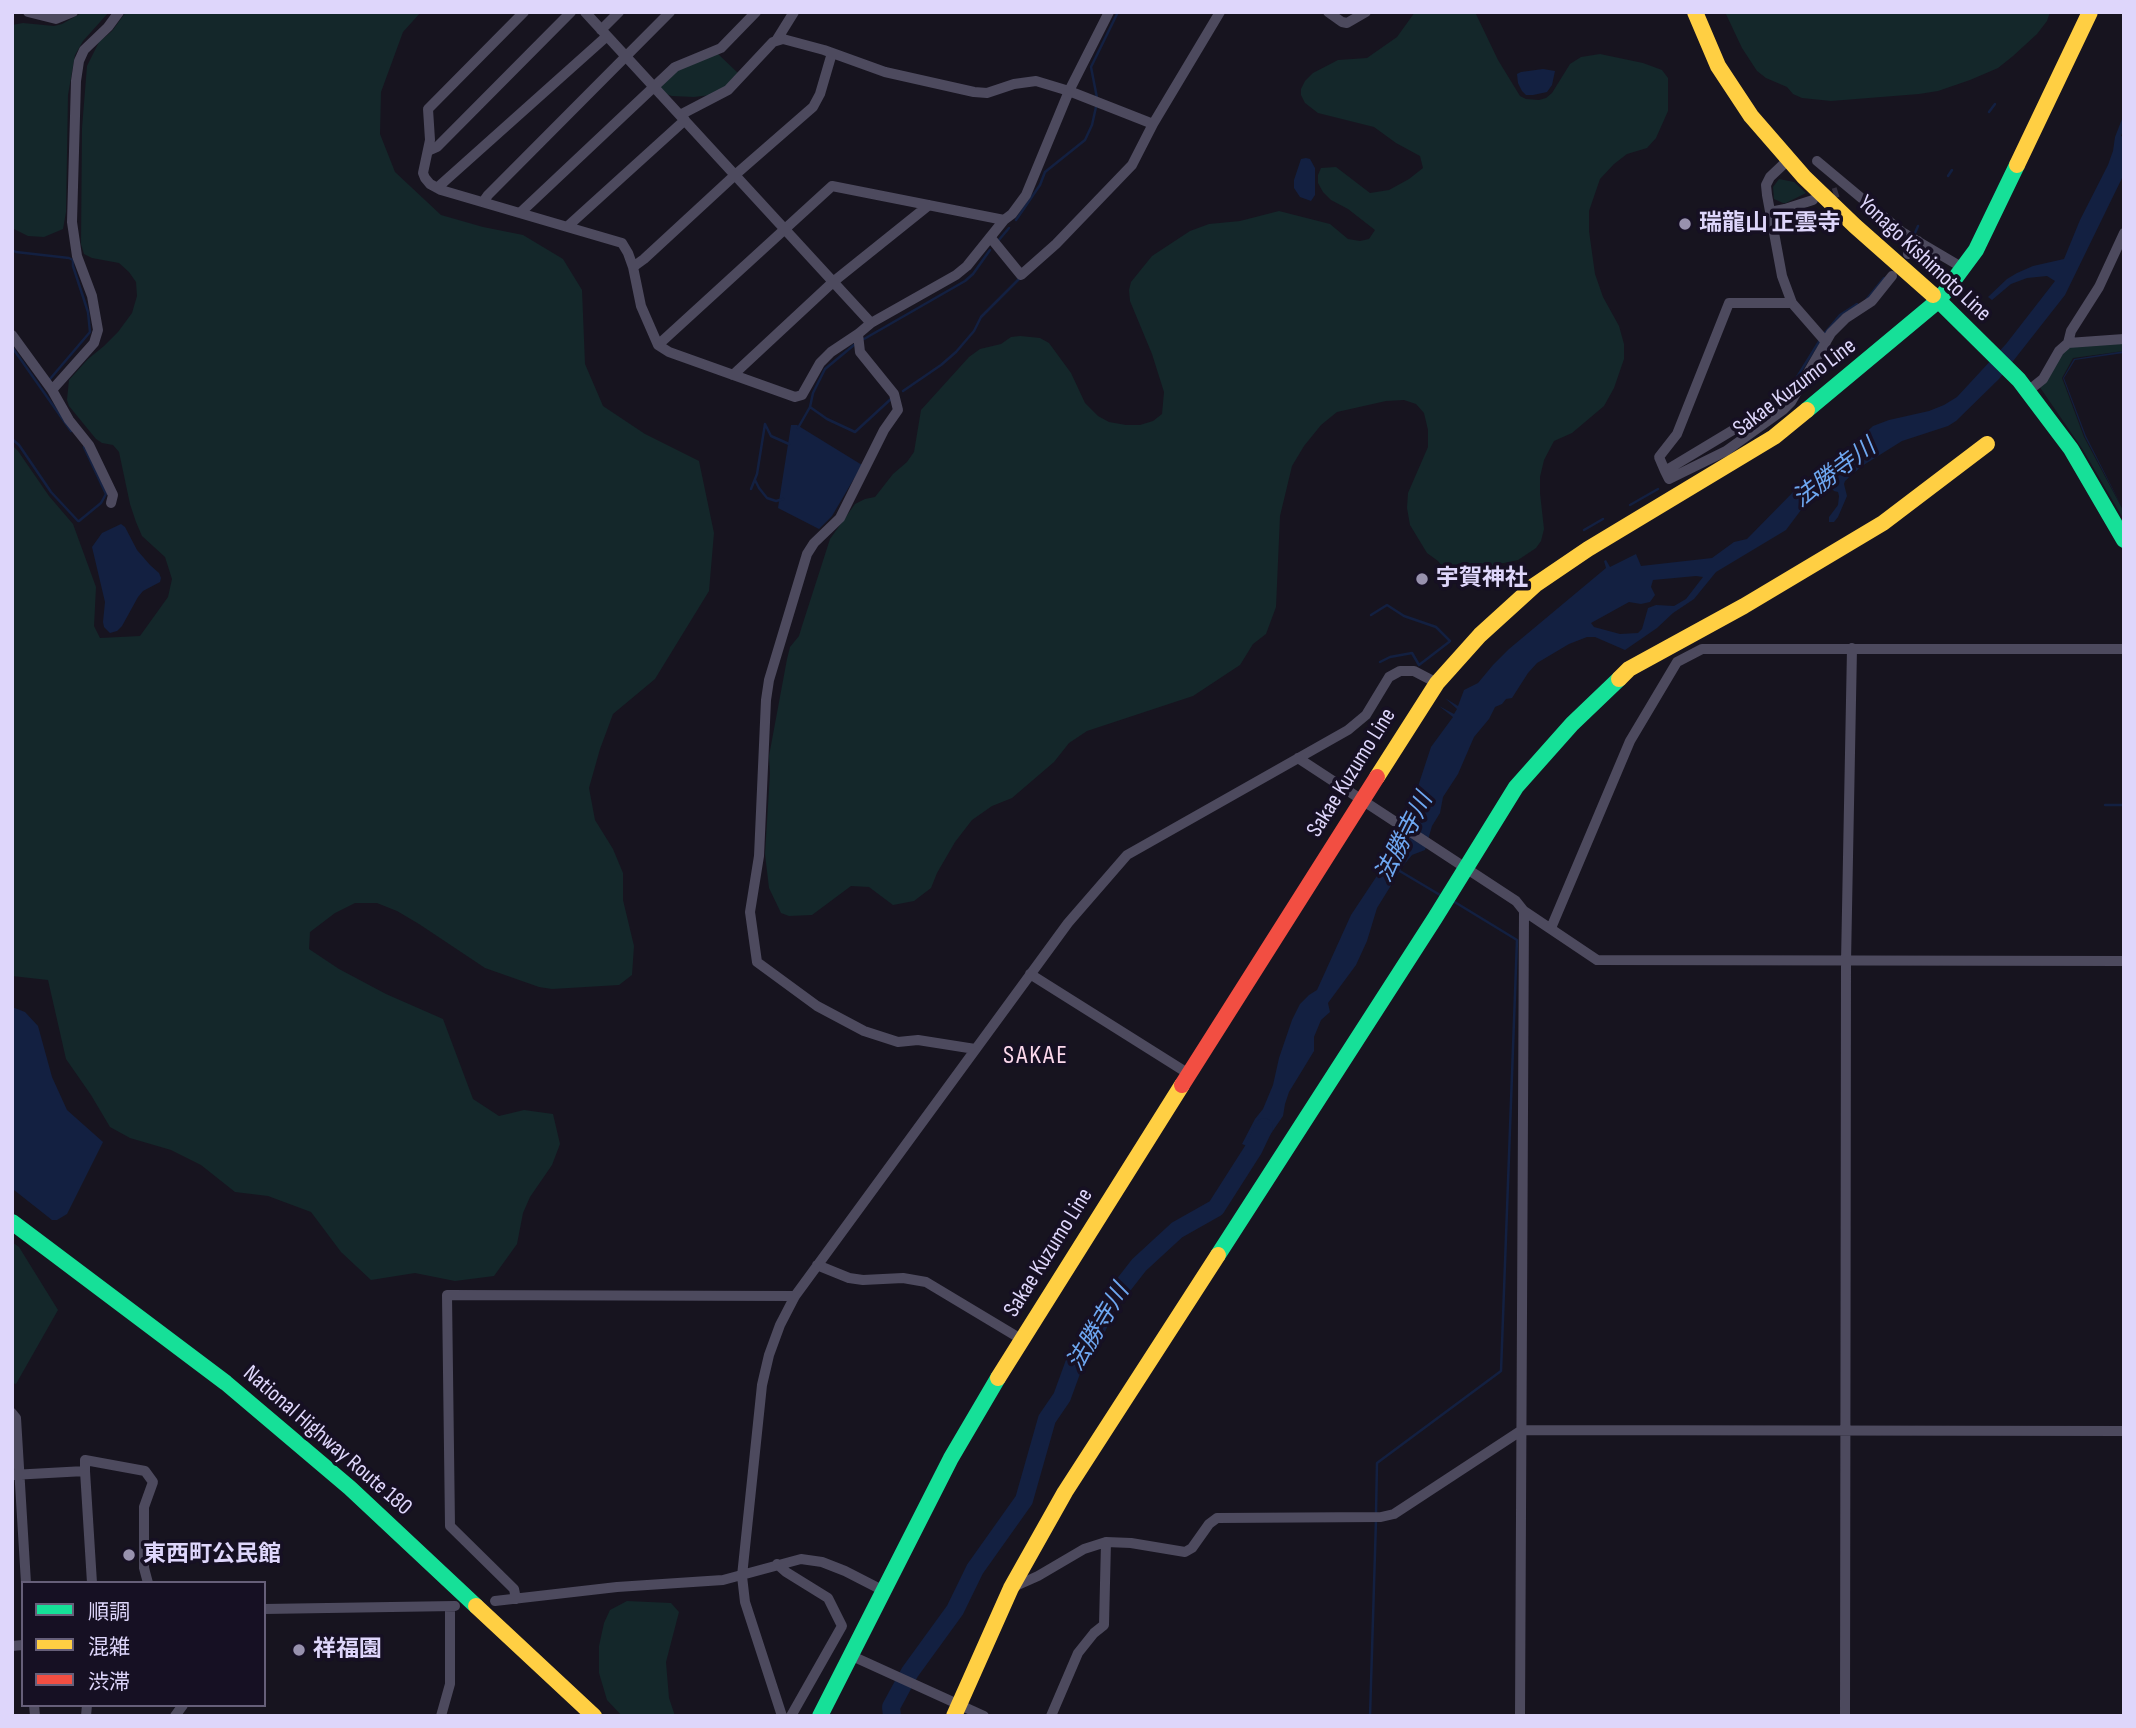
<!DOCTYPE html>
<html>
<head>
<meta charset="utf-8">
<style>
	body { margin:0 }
	#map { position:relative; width:2136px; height:1728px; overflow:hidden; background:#17141f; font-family:"Sofia Sans Condensed","Noto Sans JP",sans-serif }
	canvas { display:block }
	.frame { position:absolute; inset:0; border:14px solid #ded6fb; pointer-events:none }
	.legend { position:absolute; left:21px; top:1581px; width:245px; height:126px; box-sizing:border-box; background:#161023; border:2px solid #665f79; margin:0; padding:9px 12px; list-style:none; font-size:21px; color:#ded6fb }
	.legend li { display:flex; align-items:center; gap:14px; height:35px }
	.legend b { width:35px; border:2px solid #665f79 }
</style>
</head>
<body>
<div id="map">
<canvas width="2136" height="1728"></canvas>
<div class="frame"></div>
<ul class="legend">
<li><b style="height:9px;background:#16e098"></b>順調</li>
<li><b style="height:9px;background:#ffcf43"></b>混雑</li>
<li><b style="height:9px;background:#f24e42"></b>渋滞</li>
</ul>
</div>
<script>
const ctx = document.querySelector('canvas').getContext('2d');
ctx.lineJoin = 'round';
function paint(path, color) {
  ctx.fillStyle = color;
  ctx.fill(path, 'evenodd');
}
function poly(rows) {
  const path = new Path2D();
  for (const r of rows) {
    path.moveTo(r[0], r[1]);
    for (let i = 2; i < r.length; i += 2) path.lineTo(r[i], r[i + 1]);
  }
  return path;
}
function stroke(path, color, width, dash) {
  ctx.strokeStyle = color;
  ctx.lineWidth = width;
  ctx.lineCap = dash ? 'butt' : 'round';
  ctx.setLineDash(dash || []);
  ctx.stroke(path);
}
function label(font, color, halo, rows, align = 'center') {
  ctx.font = font + ' "Sofia Sans Condensed","Noto Sans JP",sans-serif';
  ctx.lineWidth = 7;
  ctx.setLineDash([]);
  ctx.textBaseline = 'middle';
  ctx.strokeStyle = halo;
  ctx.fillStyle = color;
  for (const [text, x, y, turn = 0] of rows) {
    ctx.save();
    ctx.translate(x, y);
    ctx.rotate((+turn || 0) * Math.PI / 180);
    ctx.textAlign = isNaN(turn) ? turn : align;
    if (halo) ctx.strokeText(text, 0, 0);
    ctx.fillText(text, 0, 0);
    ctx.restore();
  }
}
const green = poly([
	[83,12,109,12,83,41,75,55,68,95,66,212,63,229,44,237,28,236,12,228,12,25,23,23,54,26,62,24],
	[126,12,421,12,403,32,381,92,380,134,395,172,441,215,483,227,523,235,563,259,582,290,585,364,603,406,645,434,699,461,714,533,709,591,655,679,613,714,600,749,589,788,595,820,613,849,623,873,623,900,634,946,632,975,619,985,552,989,539,987,485,968,419,924,397,911,377,903,355,903,335,913,310,932,309,949,339,969,386,994,443,1019,473,1099,499,1116,524,1110,553,1114,560,1144,552,1165,530,1197,523,1213,517,1244,494,1276,455,1281,415,1273,371,1280,341,1252,311,1212,268,1196,235,1192,201,1165,171,1150,130,1138,110,1127,91,1095,66,1059,48,980,12,976,12,445,18,451,49,496,73,524,96,587,94,626,100,638,140,636,168,597,172,579,165,557,142,536,136,522,130,504,119,452,113,445,102,443,96,439,69,406,67,400,69,380,88,359,104,346,118,332,132,313,137,296,136,282,129,272,119,263,92,258,84,254,81,244,82,128,87,66,99,42,112,31],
	[1415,12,1475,12,1498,60,1520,96,1526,99,1539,100,1546,98,1552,93,1570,64,1581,57,1600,54,1643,63,1662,70,1668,78,1668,111,1656,138,1647,148,1627,154,1614,164,1600,179,1589,211,1589,231,1595,274,1603,297,1619,326,1624,344,1624,359,1614,388,1604,406,1572,433,1554,441,1544,460,1540,477,1540,493,1544,529,1541,541,1536,548,1518,560,1471,570,1447,572,1438,561,1427,553,1410,525,1407,508,1408,493,1428,447,1428,430,1424,413,1416,404,1404,400,1386,401,1337,412,1321,425,1304,446,1292,466,1280,516,1276,607,1266,634,1253,644,1240,665,1193,696,1087,731,1069,743,1054,762,1012,798,992,806,972,820,955,842,937,873,931,888,914,901,893,905,869,887,851,886,812,915,789,916,781,913,769,888,765,854,770,773,769,756,787,659,790,647,799,636,802,626,830,539,855,504,865,499,875,497,893,474,907,462,914,452,921,410,969,357,980,349,1001,344,1011,337,1020,336,1040,338,1049,343,1071,373,1085,403,1098,416,1109,422,1126,425,1140,425,1153,421,1162,414,1164,392,1152,354,1130,301,1129,290,1131,282,1152,256,1190,231,1209,224,1240,221,1279,211,1330,224,1348,239,1360,241,1369,239,1375,230,1348,209,1331,200,1323,192,1318,183,1318,175,1321,168,1336,167,1370,193,1389,190,1409,179,1423,168,1420,156,1396,143,1374,127,1318,113,1305,103,1301,95,1301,89,1305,81,1313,73,1338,60,1367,58,1397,37],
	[1725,12,2050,12,2047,21,2037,34,2013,56,1998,68,1970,80,1938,91,1919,94,1831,101,1802,98,1793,94,1787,87,1766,78,1757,71,1742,48],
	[717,53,738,73,724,88,711,95,694,97,672,96,666,94,660,88,678,69],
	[1779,179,1794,182,1806,193,1786,203,1783,203,1774,199,1773,187],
	[2124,342,2124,351,2073,358,2062,378,2084,437,2124,512,2124,520,2083,450,2039,386,2068,347],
	[12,1242,19,1247,58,1310,16,1384,12,1383],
	[627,1601,671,1603,679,1612,666,1662,669,1698,675,1716,622,1716,607,1700,599,1673,599,1646,604,1623,610,1610]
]);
const water = poly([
	[1543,69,1555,71,1552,85,1547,92,1533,95,1526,95,1522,91,1518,83,1517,74,1521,72],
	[2124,114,2124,128,2121,136,2124,137,2124,174,2065,295,1999,379,1956,421,1948,426,1902,441,1862,466,1845,481,1844,484,1847,496,1838,517,1834,522,1829,522,1829,517,1838,505,1839,496,1838,492,1834,491,1829,485,1810,498,1786,530,1716,572,1694,599,1673,613,1657,628,1625,650,1595,637,1587,637,1569,644,1537,663,1528,673,1512,698,1506,699,1502,704,1495,707,1489,719,1474,737,1458,774,1443,797,1440,813,1432,826,1425,850,1412,855,1403,866,1377,908,1367,941,1356,965,1328,1003,1330,1012,1321,1020,1314,1037,1314,1051,1289,1092,1285,1104,1283,1116,1259,1151,1242,1144,1255,1119,1263,1109,1273,1085,1279,1058,1292,1020,1300,1004,1309,995,1317,990,1351,915,1400,841,1431,747,1453,717,1439,706,1454,714,1457,709,1445,698,1458,706,1464,690,1478,683,1493,665,1509,649,1606,568,1604,561,1606,560,1610,567,1636,554,1641,566,1712,558,1734,542,1747,539,1801,484,1826,464,1841,456,1873,426,1889,420,1929,411,1944,405,1957,397,2006,344,2055,281,2047,276,2027,278,2011,284,1992,300,1988,297,2007,279,2017,273,2033,266,2064,259,2080,220,2108,165,2113,151,2115,137],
	[1696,576,1703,577,1686,599,1674,606,1656,605,1648,608,1642,629,1638,633,1620,634,1594,627,1591,623,1629,602,1641,604,1650,602,1655,595,1651,587,1653,580],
	[1306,158,1310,159,1315,168,1315,195,1311,201,1300,197,1294,188,1294,180,1301,159],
	[2124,351,2124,353,2075,360,2064,378,2086,436,2124,511,2085,437,2063,378,2074,359],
	[791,425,797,425,862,465,832,516,819,529,778,508],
	[121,524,125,527,137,550,150,565,159,573,161,578,160,582,143,591,138,597,122,626,117,631,110,633,104,627,103,622,105,602,92,547,102,533],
	[12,1007,25,1012,38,1026,52,1077,67,1110,103,1142,67,1214,57,1220,52,1220,14,1190,12,1186]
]);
const stream = poly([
	[1097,98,1091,67,1118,12],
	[1989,112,1995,104],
	[1948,176,1952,170],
	[1016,220,1040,185,1045,172,1085,140,1092,125,1096,107],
	[1915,233,1918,226],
	[998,241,1009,228],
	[12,250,16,252,69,258,73,260],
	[1866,300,1884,278],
	[1824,334,1840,315,1857,304],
	[864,339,965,281,973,274,990,250],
	[12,347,71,431],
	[50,379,90,332,88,312,73,266,73,260],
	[903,391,941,365,956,352,974,331,981,317,1019,279],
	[1781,403,1820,340],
	[810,407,827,419,855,432,892,398],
	[798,428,810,407,813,393,825,369,854,345],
	[12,439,19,445,51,492,78,521],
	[755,480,759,488,767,498,776,501,783,499],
	[751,489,757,474,765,424,771,436,789,444],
	[1630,505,1658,489],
	[79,521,101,503,106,494,84,447],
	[1584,530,1603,519],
	[1371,615,1387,605,1404,616,1436,627,1450,641],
	[1380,662,1390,657,1412,653,1419,665,1449,642],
	[2105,805,2124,805],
	[1398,870,1440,895],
	[1376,1513,1377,1463,1501,1371,1517,940,1453,901],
	[1370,1716,1376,1520]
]);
const river = poly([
	[892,1716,891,1707,910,1672,955,1610,975,1569,1024,1500,1047,1419,1062,1397,1074,1364,1095,1332,1107,1306,1139,1265,1177,1230,1216,1208,1253,1150,1264,1127]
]);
const streetTunnel = poly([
	[1819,198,1838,192]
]);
const street = poly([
	[28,12,56,19,73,12],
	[524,12,428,109,430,140,423,173,425,178,430,184,441,190,622,243,628,253,633,267,641,306,658,345,669,352,795,397,802,395,820,363,831,352,858,334,871,323,956,275,967,266,1004,220,1012,214,1026,195,1069,91,1109,12],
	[585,12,871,323],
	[1328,12,1342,22,1347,23,1366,12],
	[601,30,619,12],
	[776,41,794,12],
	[680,115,728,90,773,42,783,39,824,50,885,72,974,92,987,93,1014,84,1036,81,1069,91,1153,124],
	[428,151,437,147,571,12],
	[1788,160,1770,177,1766,185,1767,195,1782,276,1792,303],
	[1817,161,1902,232,1963,268],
	[437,188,607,36],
	[483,202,488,195,670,12],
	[1770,212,1785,209,1813,200],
	[520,213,675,67,721,48,756,12],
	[568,226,685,120],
	[990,237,1021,275,1056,244,1132,165,1153,124,1220,12],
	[1908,254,1918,241],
	[633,267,644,259,735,175,813,107,820,94,832,53],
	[858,334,860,352,894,394,898,410,884,430,840,518,814,543,807,554,769,680,766,700,759,856,750,912,757,962,817,1006,864,1031,898,1042,918,1040,975,1049],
	[12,335,52,390,69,420,89,445,113,495,111,503],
	[2068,343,2124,339],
	[658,345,832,186,1004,220],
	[733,375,833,282,929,205],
	[52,390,94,343,98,330,92,296,77,256,72,222,76,81,79,61,84,50,108,27,119,12],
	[2028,391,2043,379,2059,351,2068,343,2071,331,2099,287,2124,233],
	[1783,410,1774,402,1758,415,1665,471,1669,479,1726,451,1783,410,1791,402,1831,333,1846,318,1872,301,1892,276],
	[1665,471,1659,457,1677,434,1729,303,1792,303,1826,342],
	[1298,758,1516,901,1524,911,1597,960,2124,961],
	[1551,928,1630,741,1677,662,1702,649,2124,649],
	[1030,974,1189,1074],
	[817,1265,849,1278,863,1280,903,1278,926,1282,1021,1339],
	[12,1413,16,1418,26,1583],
	[85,1471,92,1583],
	[12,1475,85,1471,85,1460,145,1471,153,1482,144,1507,144,1568,148,1583],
	[777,1564,786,1572,828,1598,842,1626,791,1716],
	[1011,1588,1038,1576,1084,1549,1106,1542,1131,1543,1185,1552,1192,1548,1209,1524,1217,1518,1381,1517,1394,1514,1522,1430,2124,1431],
	[516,1599,514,1589,450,1526,447,1295,795,1296],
	[495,1601,617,1587,723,1580,801,1559,822,1562,845,1571,884,1591],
	[264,1609,455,1606],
	[12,1646,23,1645],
	[852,1656,984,1716],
	[34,1705,35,1716],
	[86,1716,87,1705],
	[175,1716,183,1705],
	[441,1716,450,1684,450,1607],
	[782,1716,745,1602,742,1576,762,1385,769,1355,780,1325,795,1296,1068,923,1127,855,1348,730,1366,715,1389,677,1400,671,1414,671,1437,683],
	[1051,1716,1078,1653,1094,1633,1104,1625,1106,1542],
	[1520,1716,1524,911],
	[1845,1716,1846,962,1852,648]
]);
const fast = poly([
	[1933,295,2019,380,2071,449,2124,540],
	[1807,410,1939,300,1976,250,2017,165],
	[12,1222,226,1383,350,1488,476,1606],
	[1218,1255,1435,918,1516,787,1572,724,1619,679],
	[820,1716,951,1458,998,1378]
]);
const slow = poly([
	[1695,12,1718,66,1751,116,1804,177,1855,226,1933,295],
	[2017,165,2090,12],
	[1619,679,1629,669,1744,606,1883,523,1987,444],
	[1377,777,1437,683,1480,635,1535,585,1588,549,1774,437,1807,410],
	[998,1378,1182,1085],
	[476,1606,594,1716],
	[954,1716,1011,1588,1065,1492,1218,1255]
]);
const jam = poly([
	[1182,1085,1377,777]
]);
const markers = [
	[1685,224,7,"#9892ae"],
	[1422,579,7,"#9892ae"],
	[129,1555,7,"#9892ae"],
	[299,1650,7,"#9892ae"]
];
const poiNames = [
	["瑞龍山 正雲寺",1699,224],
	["宇賀神社",1436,579],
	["東西町公民館",143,1555],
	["祥福園",313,1650]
];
const streetNames = [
	["Yonago Kishimoto Line",1924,259,43],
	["Sakae Kuzumo Line",1795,388,-37],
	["Sakae Kuzumo Line",1352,773,-58],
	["Sakae Kuzumo Line",1049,1253,-58],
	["National Highway Route 180",327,1441,41]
];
const waterNames = [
	["法勝寺川",1835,474,-37],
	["法勝寺川",1405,838,-63],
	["法勝寺川",1099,1328,-59]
];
const quarterNames = [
	["SAKAE",1036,1056]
];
paint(green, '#14272a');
paint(water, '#132041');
stroke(stream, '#132041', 2.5);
stroke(river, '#132041', 18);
stroke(streetTunnel, '#353140', 10, [10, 5]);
stroke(street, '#4d4a5e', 10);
stroke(fast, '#16e098', 16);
stroke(slow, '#ffcf43', 16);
stroke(jam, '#f24e42', 16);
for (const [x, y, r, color] of markers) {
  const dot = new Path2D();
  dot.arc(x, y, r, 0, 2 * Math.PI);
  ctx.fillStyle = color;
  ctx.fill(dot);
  stroke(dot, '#161023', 2.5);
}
label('bold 23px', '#ded6fb', '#161023', poiNames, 'left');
label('23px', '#ded6fb', '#161023', streetNames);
label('italic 24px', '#6ea7f1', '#161023', waterNames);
ctx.letterSpacing = '2px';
label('26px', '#fbd8eb', '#161023', quarterNames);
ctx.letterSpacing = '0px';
</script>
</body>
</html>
